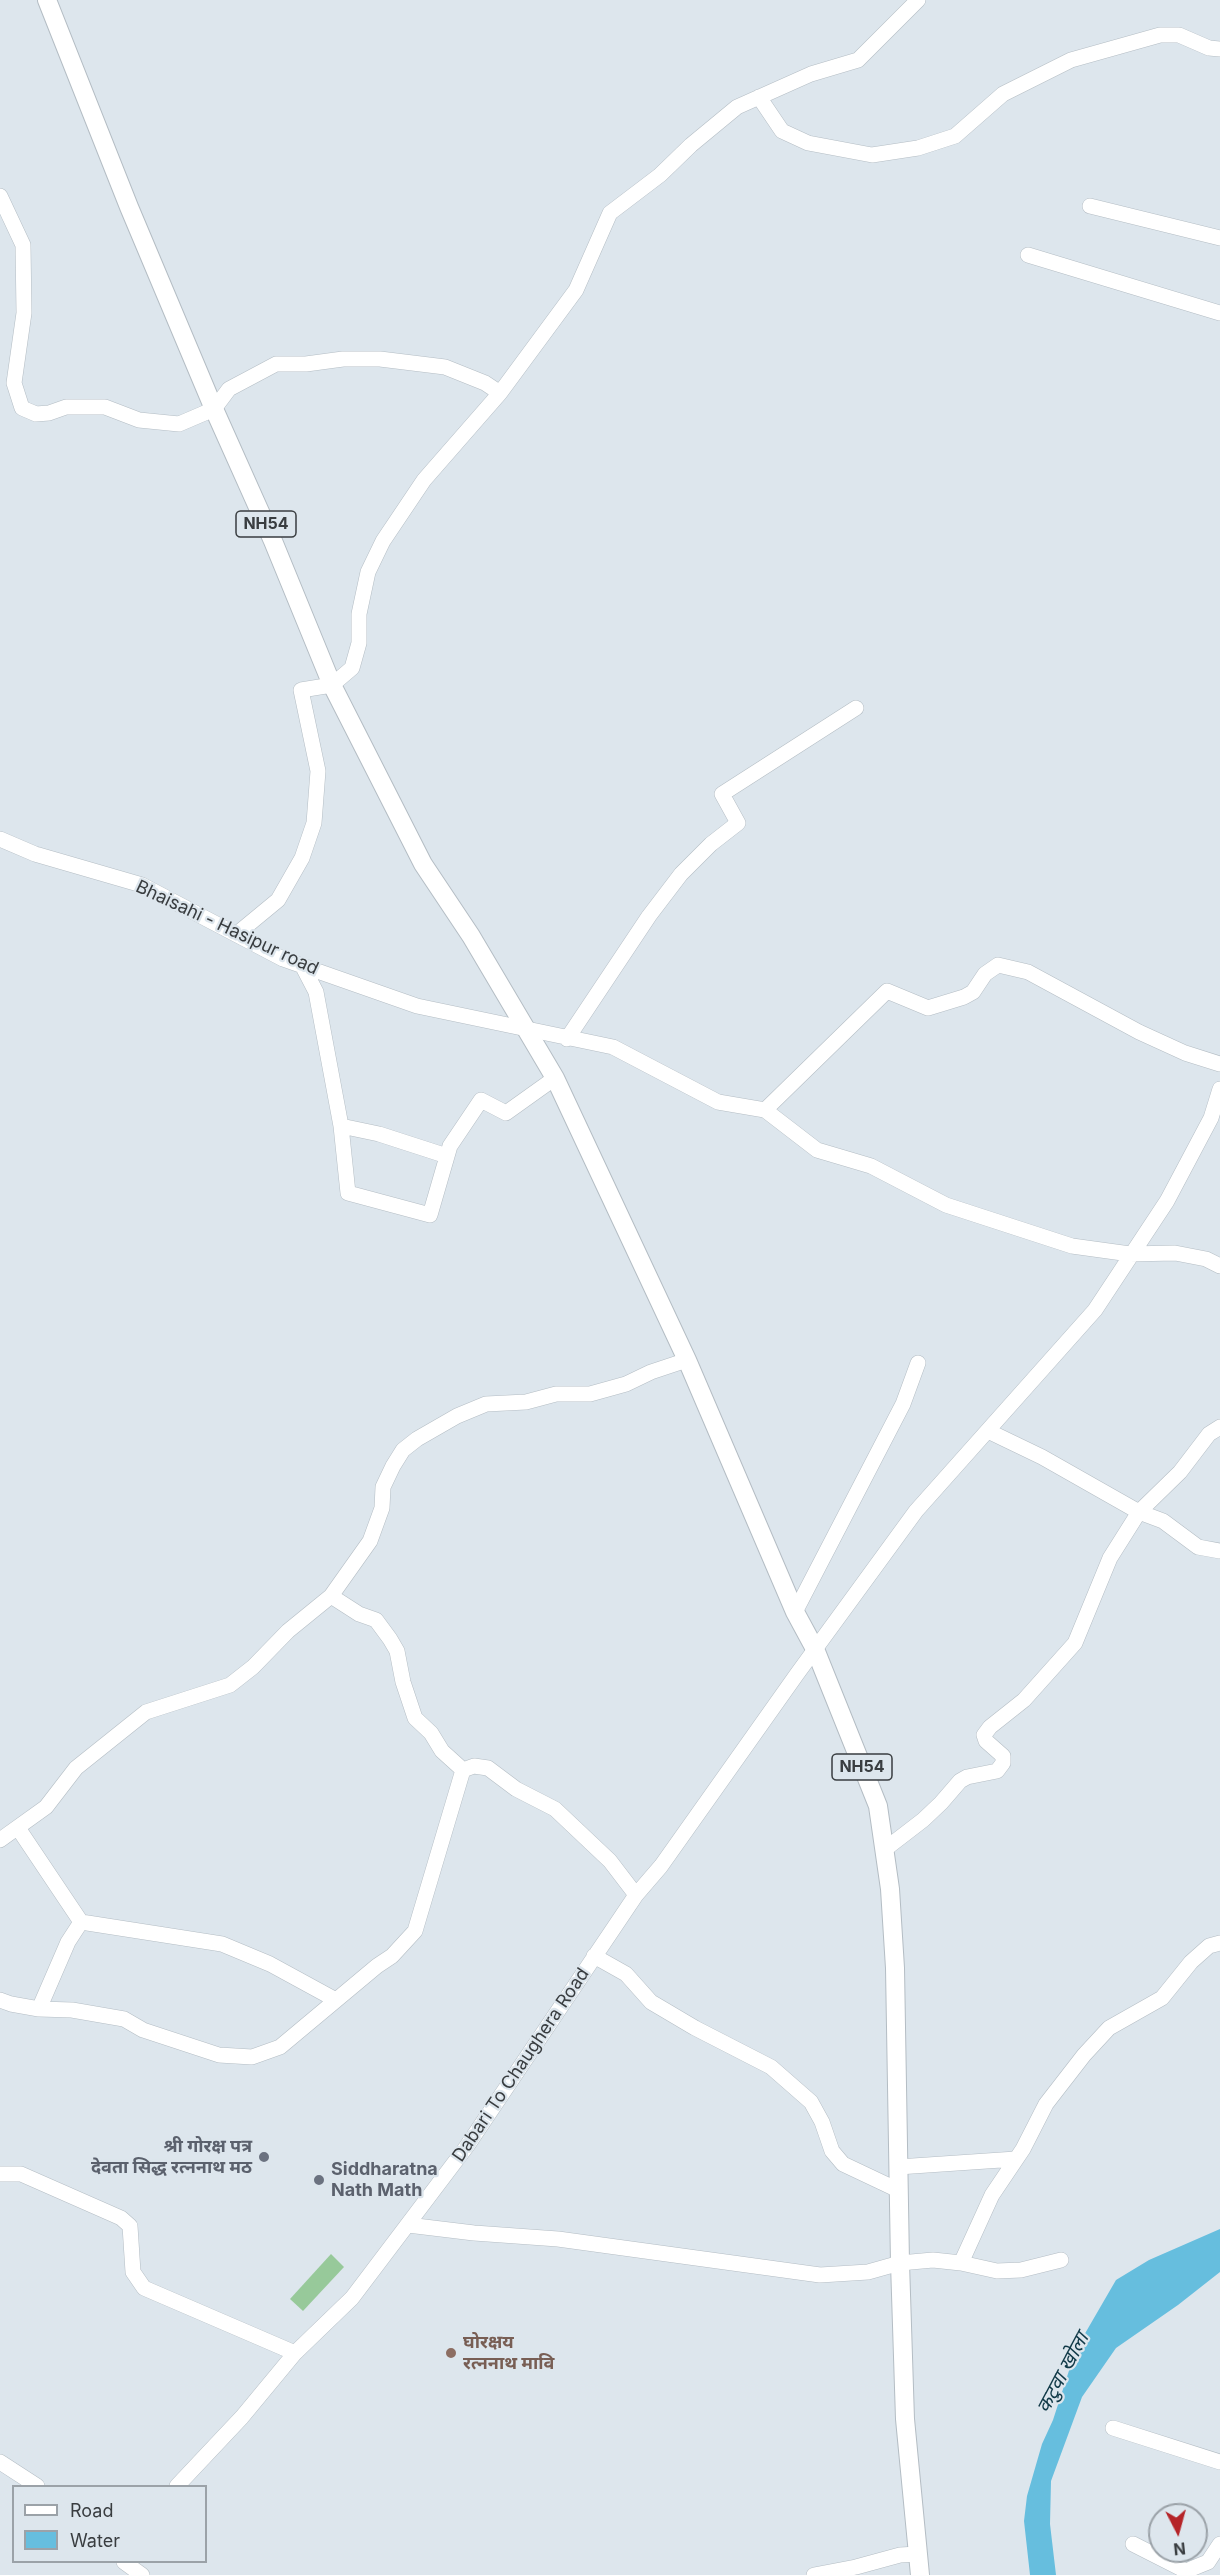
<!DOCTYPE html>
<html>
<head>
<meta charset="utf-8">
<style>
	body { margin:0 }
	#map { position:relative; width:1220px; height:2575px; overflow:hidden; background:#dde6ed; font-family:Inter,sans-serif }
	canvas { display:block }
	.legend { position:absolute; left:12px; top:2485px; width:195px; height:78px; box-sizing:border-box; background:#dde6ed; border:2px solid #9ba2a8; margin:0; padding:8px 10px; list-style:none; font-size:18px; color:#393d40 }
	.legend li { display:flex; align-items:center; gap:12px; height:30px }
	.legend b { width:30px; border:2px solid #9ba2a8 }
	.north { position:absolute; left:1148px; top:2503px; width:60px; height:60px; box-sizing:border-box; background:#dde6ed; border:2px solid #9ba2a8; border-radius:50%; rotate:174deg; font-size:16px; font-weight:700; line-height:24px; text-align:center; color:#393d40 }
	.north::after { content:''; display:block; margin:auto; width:21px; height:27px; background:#b52428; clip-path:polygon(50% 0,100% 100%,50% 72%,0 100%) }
</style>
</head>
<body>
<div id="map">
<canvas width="1220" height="2575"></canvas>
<ul class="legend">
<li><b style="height:8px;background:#fff"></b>Road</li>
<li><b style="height:16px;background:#66bede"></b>Water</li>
</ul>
<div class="north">N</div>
</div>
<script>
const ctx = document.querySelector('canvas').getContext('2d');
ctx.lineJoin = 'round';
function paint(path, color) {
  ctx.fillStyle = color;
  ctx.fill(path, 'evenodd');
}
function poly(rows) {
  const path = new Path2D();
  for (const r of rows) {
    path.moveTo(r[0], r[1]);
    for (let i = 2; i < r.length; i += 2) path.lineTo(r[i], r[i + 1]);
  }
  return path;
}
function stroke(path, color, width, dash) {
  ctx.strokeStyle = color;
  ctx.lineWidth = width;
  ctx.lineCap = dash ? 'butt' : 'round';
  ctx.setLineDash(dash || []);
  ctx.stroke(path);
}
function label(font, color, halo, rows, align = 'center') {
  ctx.font = font + ' Inter,"Noto Sans Devanagari",sans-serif';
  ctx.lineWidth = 4.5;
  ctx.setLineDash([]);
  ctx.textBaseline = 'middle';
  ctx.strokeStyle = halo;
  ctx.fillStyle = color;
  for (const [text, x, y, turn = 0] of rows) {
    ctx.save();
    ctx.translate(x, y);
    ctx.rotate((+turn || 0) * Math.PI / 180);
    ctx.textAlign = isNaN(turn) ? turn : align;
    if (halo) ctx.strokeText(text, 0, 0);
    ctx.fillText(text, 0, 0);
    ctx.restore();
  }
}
const green = poly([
	[331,2254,344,2267,303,2311,290,2299]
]);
const water = poly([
	[1220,2229,1220,2272,1178,2305,1116,2348,1082,2397,1051,2481,1050,2524,1056,2575,1030,2575,1024,2521,1027,2496,1042,2444,1053,2420,1076,2349,1116,2280,1149,2260]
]);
const minor = poly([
	[759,97,782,131,808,143,872,155,918,148,955,136,1003,94,1071,60,1160,35,1179,35,1209,48,1220,49],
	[0,196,23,245,24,313,14,383,22,408,36,414,49,413,66,407,105,407,139,420,179,424,214,409,229,389,276,364,306,364,343,359,380,359,445,367,485,383,500,393],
	[1090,206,1220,238],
	[1028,255,1220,313],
	[0,839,35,854,142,885,283,959,417,1006,613,1047,718,1102,765,1110,817,1150,871,1166,946,1205,1072,1246,1130,1254,1175,1253,1206,1259,1220,1266],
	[238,933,278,900,302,858,314,823,318,771,301,690,332,685,352,668,359,643,359,614,368,572,383,541,424,480,500,393,576,290,610,213,660,175,691,145,737,107,811,74,858,60,918,0],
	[303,967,316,992,341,1126,348,1193,430,1215,450,1146,481,1100,506,1113,555,1078],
	[567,1039,649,916,681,874,711,844,738,823,722,794,856,708],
	[765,1110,887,991,928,1008,964,997,973,992,985,974,998,965,1028,972,1139,1032,1185,1053,1220,1064],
	[341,1126,379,1134,447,1156],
	[988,1431,1042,1457,1139,1512,1163,1521,1198,1547,1220,1551],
	[331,1596,359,1614,376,1620,390,1639,397,1651,403,1682,415,1718,431,1733,442,1751,463,1770],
	[795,1612,903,1404,918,1363],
	[18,1828,81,1922],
	[0,1840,46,1807,76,1768,146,1712,230,1685,253,1667,288,1631,331,1596,370,1541,382,1508,383,1487,393,1466,403,1450,417,1439,457,1416,486,1404,526,1402,556,1394,590,1394,626,1384,651,1372,687,1360],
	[884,1850,923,1820,941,1803,960,1781,967,1777,997,1771,1003,1763,1003,1756,986,1741,984,1735,990,1727,1024,1700,1075,1643,1110,1558,1139,1512,1180,1472,1209,1434,1220,1427],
	[594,1956,626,1974,651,2002,695,2028,771,2067,811,2102,822,2122,832,2151,843,2164,898,2190],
	[0,2000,11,2004,39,2009,72,2010,124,2019,143,2030,219,2055,252,2057,280,2047,377,1966,392,1956,415,1931,463,1770,474,1766,488,1768,516,1789,555,1809,610,1861,636,1895],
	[39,2009,68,1942,81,1922,222,1944,270,1964,336,2000],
	[898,2167,1016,2159],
	[0,2174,21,2174,121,2218,130,2226,133,2272,144,2288,295,2353],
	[408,2225,474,2233,558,2239,820,2275,868,2272,900,2263,933,2260,961,2263,992,2195,1023,2149,1046,2104,1084,2055,1109,2028,1162,1998,1191,1962,1209,1946,1220,1943],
	[961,2263,997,2271,1021,2270,1061,2260],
	[1113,2428,1220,2462],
	[0,2462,37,2486],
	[177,2486,242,2417,295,2353,352,2298,467,2146,636,1895,661,1866,797,1674,916,1511,1095,1310,1167,1201,1211,1118,1220,1089],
	[1133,2544,1186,2571,1208,2562,1220,2544],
	[124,2562,142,2575],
	[814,2575,856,2567,900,2555,918,2554]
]);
const major = poly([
	[47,0,129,207,214,409,273,541,332,685,423,864,471,936,555,1078,687,1360,795,1612,815,1649,878,1806,890,1889,895,1968,900,2263,905,2419,920,2575]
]);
const markers = [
	[264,2157,6,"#6b7280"],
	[319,2180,6,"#6b7280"],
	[451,2353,6,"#8d6e63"]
];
const shields = [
	[266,524,60],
	[862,1767,60]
];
const shieldNames = [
	["NH54",266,524],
	["NH54",862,1767]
];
const streetNames = [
	["Bhaisahi - Hasipur road",227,928,25],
	["Dabari To Chaughera Road",521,2065,-56]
];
const worshipNames = [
	["श्री गोरक्ष पत्र",252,2147],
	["देवता सिद्ध रत्ननाथ मठ",252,2168],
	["Siddharatna",331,2170,"left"],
	["Nath Math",331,2191,"left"]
];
const educationNames = [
	["घोरक्षय",463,2343],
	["रत्ननाथ मावि",463,2364]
];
const waterNames = [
	["कटुवा खोला",1063,2373,-62]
];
paint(green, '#97c99a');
paint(water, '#66bede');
stroke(minor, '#b4bdc4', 16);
stroke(major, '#b4bdc4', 20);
stroke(minor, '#fff', 15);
stroke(major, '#fff', 18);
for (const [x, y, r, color] of markers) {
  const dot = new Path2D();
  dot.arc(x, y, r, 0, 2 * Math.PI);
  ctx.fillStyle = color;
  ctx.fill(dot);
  stroke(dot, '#dde6ed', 2);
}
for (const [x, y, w] of shields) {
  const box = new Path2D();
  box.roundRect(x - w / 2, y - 13, w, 26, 4.5);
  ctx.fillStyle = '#dde6ed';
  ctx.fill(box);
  stroke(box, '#393d40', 1.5);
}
label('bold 16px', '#393d40', null, shieldNames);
label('18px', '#393d40', '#dde6ed', streetNames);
label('bold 18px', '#5b616d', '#dde6ed', worshipNames, 'right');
label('bold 18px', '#785e54', '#dde6ed', educationNames, 'left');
label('italic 20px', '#103947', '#dde6ed', waterNames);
</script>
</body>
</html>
